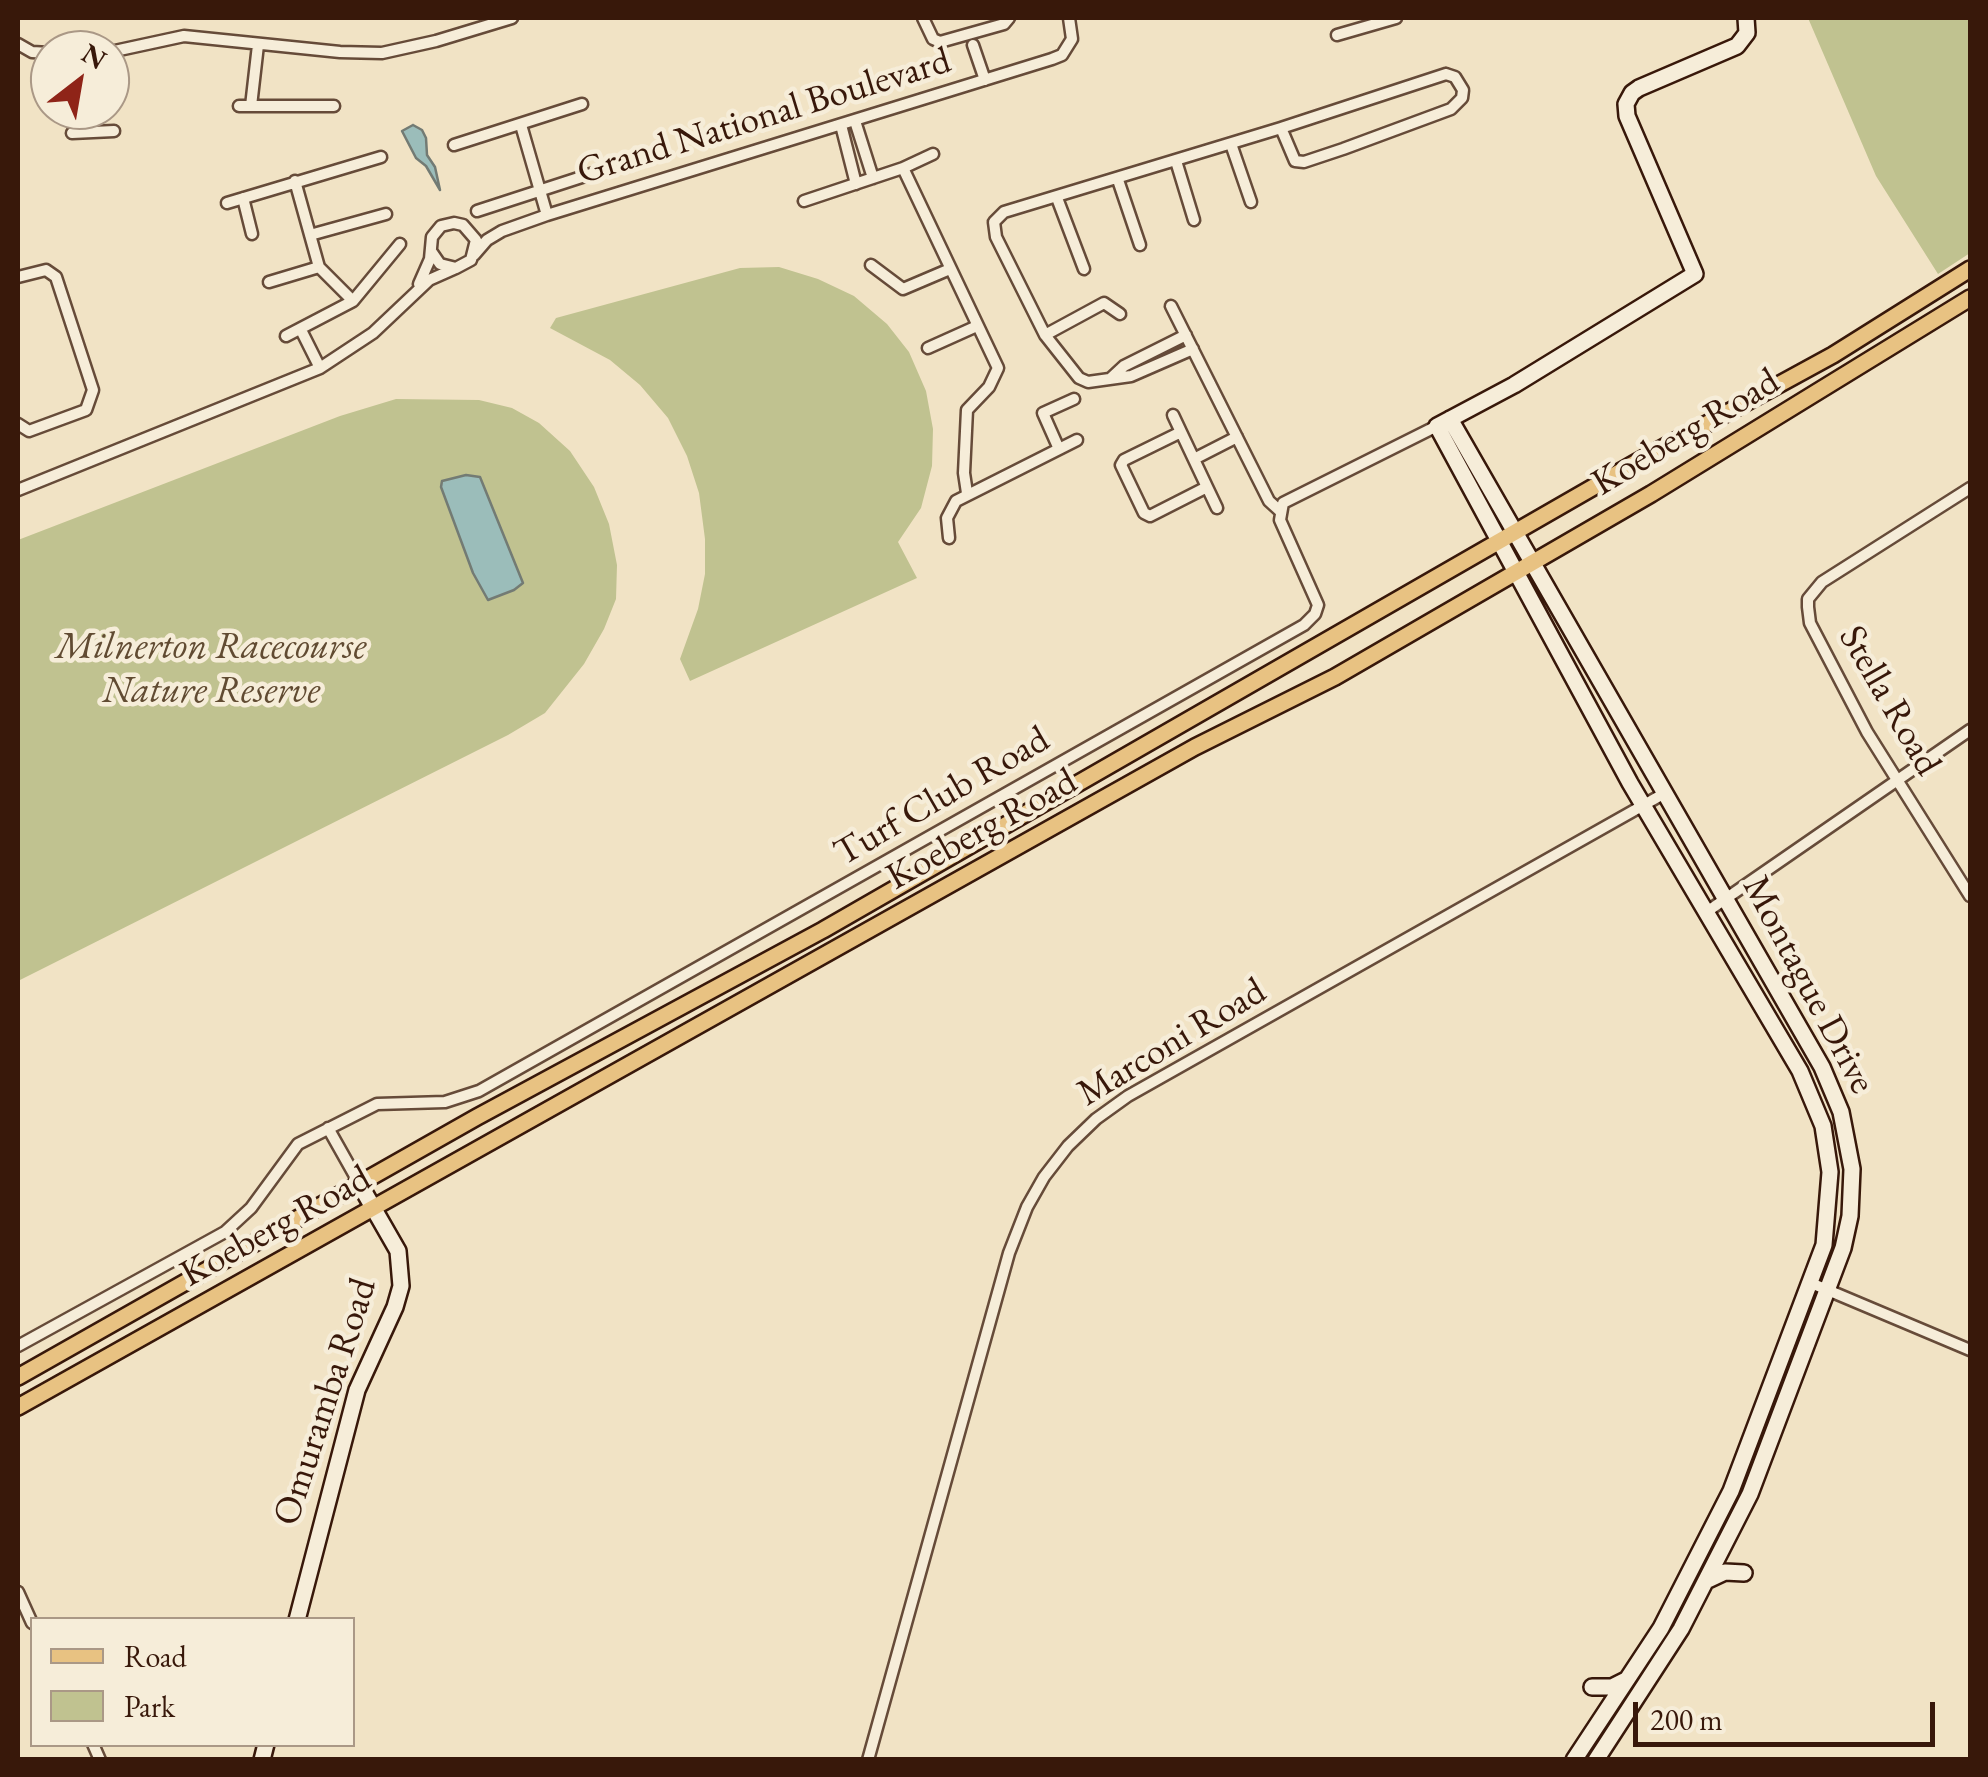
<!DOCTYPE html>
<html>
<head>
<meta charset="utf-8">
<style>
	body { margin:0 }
	#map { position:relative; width:1988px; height:1777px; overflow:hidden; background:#f1e3c5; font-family:"EB Garamond",serif }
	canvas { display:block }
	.frame { position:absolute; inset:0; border:20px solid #38180a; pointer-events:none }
	.legend { position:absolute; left:30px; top:1617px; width:325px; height:130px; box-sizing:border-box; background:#f6edd9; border:2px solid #aa9886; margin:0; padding:12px 18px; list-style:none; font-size:30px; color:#38180a }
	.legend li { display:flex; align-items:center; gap:20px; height:50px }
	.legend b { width:50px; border:2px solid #aa9886 }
	.north { position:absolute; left:30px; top:30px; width:100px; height:100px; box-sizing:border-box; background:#f6edd9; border:2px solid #aa9886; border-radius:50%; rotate:31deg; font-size:28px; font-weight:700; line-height:40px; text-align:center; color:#38180a }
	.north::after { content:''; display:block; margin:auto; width:35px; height:45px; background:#8f2418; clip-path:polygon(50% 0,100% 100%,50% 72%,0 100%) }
	.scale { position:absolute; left:1633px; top:1702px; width:302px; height:45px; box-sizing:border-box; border:5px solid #38180a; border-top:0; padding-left:12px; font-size:30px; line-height:35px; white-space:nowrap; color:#38180a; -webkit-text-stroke:8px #f6edd9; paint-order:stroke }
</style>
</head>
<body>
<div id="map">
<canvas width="1988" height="1777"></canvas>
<div class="frame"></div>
<ul class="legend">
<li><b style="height:12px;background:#e8c282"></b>Road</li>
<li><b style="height:28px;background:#c0c290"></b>Park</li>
</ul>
<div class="north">N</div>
<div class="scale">200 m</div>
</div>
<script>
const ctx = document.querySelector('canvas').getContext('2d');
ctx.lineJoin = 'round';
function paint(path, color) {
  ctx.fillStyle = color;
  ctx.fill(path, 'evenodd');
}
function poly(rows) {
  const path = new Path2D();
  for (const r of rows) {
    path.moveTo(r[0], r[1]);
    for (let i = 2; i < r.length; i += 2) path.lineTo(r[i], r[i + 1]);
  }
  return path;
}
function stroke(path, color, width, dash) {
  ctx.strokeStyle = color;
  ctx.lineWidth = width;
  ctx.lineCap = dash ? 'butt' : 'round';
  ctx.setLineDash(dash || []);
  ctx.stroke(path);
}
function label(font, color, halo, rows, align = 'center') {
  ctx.font = font + ' "EB Garamond",serif';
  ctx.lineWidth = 9;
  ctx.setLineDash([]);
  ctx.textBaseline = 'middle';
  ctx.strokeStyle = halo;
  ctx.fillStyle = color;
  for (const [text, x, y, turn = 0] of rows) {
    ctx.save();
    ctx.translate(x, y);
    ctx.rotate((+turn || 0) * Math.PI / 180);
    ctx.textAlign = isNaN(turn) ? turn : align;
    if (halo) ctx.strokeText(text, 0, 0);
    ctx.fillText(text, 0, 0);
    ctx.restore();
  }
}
const green = poly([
	[1808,18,1970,18,1970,253,1938,274,1876,176],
	[779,267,818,279,854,296,887,324,909,352,926,391,933,429,932,466,921,508,898,542,917,578,690,681,680,659,698,609,705,574,705,539,699,493,687,456,668,418,640,385,610,360,550,328,556,318,740,268],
	[396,399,479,400,512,408,539,423,570,451,594,487,609,524,617,565,616,599,604,629,584,664,545,713,508,735,18,981,18,540,340,416]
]);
const water = poly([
	[413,125,422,130,426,138,427,155,435,167,440,190,426,166,416,158,402,131,413,125],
	[466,475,480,477,523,583,514,590,488,600,473,573,441,487,442,481,466,475]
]);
const street = poly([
	[923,18,933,39,940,42,1004,24,1009,18],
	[1337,35,1396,18],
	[18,44,32,52,50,53],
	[973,45,985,80],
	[110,52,184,36,340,52,382,53,436,41,512,18],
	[1446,74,1455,77,1463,90,1462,98,1451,109,1343,149,1304,162,1295,161,1281,128,1446,74],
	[239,106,334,106],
	[251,106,258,45],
	[91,110,91,132],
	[855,121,873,178],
	[521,125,547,215],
	[841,125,856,184],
	[72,133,114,131],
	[1231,144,1251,202],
	[454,145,582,104],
	[1176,161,1194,220],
	[903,168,933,154],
	[1118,180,1140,245],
	[295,181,319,267,353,301],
	[243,198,252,234],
	[1057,198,1084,269],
	[804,201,903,168,998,368,989,387,967,410,964,473,967,493],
	[227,203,381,157],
	[477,211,594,173],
	[310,235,386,214],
	[474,255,487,240,502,231,547,215,1052,59,1062,55,1072,39,1069,18],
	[871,265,903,289,950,269],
	[18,277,46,270,56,277,93,390,86,410,29,431,18,424],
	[269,282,319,267],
	[419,284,430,259,432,237,441,226,454,223,463,225,476,240,471,260,456,268,440,264,431,251],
	[1171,306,1269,501,1280,511],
	[301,330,320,368],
	[1045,335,1104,303,1120,314],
	[286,336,353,301,400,244],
	[928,348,977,326],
	[1193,349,1131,376,1088,382,1079,378,1045,335,996,237,994,222,1004,212,1281,128],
	[1110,379,1124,366,1186,335],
	[1173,415,1181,432],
	[1181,432,1207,487,1150,516,1144,513,1121,465,1124,460,1181,432],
	[1059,449,1043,413,1074,399],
	[1194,459,1237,437],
	[1207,487,1217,508],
	[1970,488,1822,582,1808,599,1808,607,1810,623,1867,732,1970,896],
	[18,490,320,368,373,333,429,280,456,268],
	[949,538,947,518,956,501,1077,440],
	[1705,913,1970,730],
	[328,1128,359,1183],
	[1811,1283,1970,1350],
	[18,1346,225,1232,251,1208,298,1144,377,1104,445,1102,479,1091,1304,625,1315,614,1318,605,1280,520,1283,503,1437,426],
	[18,1592,32,1623],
	[93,1744,100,1760],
	[868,1760,1009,1253,1027,1207,1044,1177,1068,1146,1096,1119,1128,1096,1665,793]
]);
const secondary = poly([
	[1450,419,1822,1067,1841,1112,1852,1169,1850,1216,1843,1248,1750,1494,1681,1629,1596,1760],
	[1708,1580,1725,1572,1744,1573],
	[297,1620,357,1390,395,1307,401,1286,398,1251,359,1183],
	[1592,1687,1612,1687,1626,1680],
	[262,1760,266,1744],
	[1574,1760,1661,1628,1731,1491,1824,1245,1830,1172,1823,1126,1800,1071,1630,783,1437,426,1514,385,1695,274,1627,116,1626,104,1632,93,1639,88,1737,46,1747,33,1746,18]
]);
const primary = poly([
	[18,1377,477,1117,823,930,1637,462,1833,355,1970,269],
	[18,1407,1195,747,1335,677,1651,494,1970,298]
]);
const streetNames = [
	["Grand National Boulevard",764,117,-17],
	["Koeberg Road",1686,433,-31],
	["Stella Road",1889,701,60],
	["Turf Club Road",942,797,-30],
	["Koeberg Road",982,830,-29],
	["Montague Drive",1808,985,62],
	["Marconi Road",1172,1043,-31],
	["Koeberg Road",276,1227,-29],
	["Omuramba Road",326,1402,-72]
];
const parkNames = [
	["Milnerton Racecourse",211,648],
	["Nature Reserve",211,692]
];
paint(green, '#c0c290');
paint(water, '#9bbdba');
stroke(water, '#737b74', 2.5);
stroke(street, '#664b39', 15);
stroke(secondary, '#38180a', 20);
stroke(primary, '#38180a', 20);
stroke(street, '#f6edd9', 10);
stroke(secondary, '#f6edd9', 15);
stroke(primary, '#e8c282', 15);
label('38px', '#38180a', '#f6edd9', streetNames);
label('italic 38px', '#614b32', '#f6edd9', parkNames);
</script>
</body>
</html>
